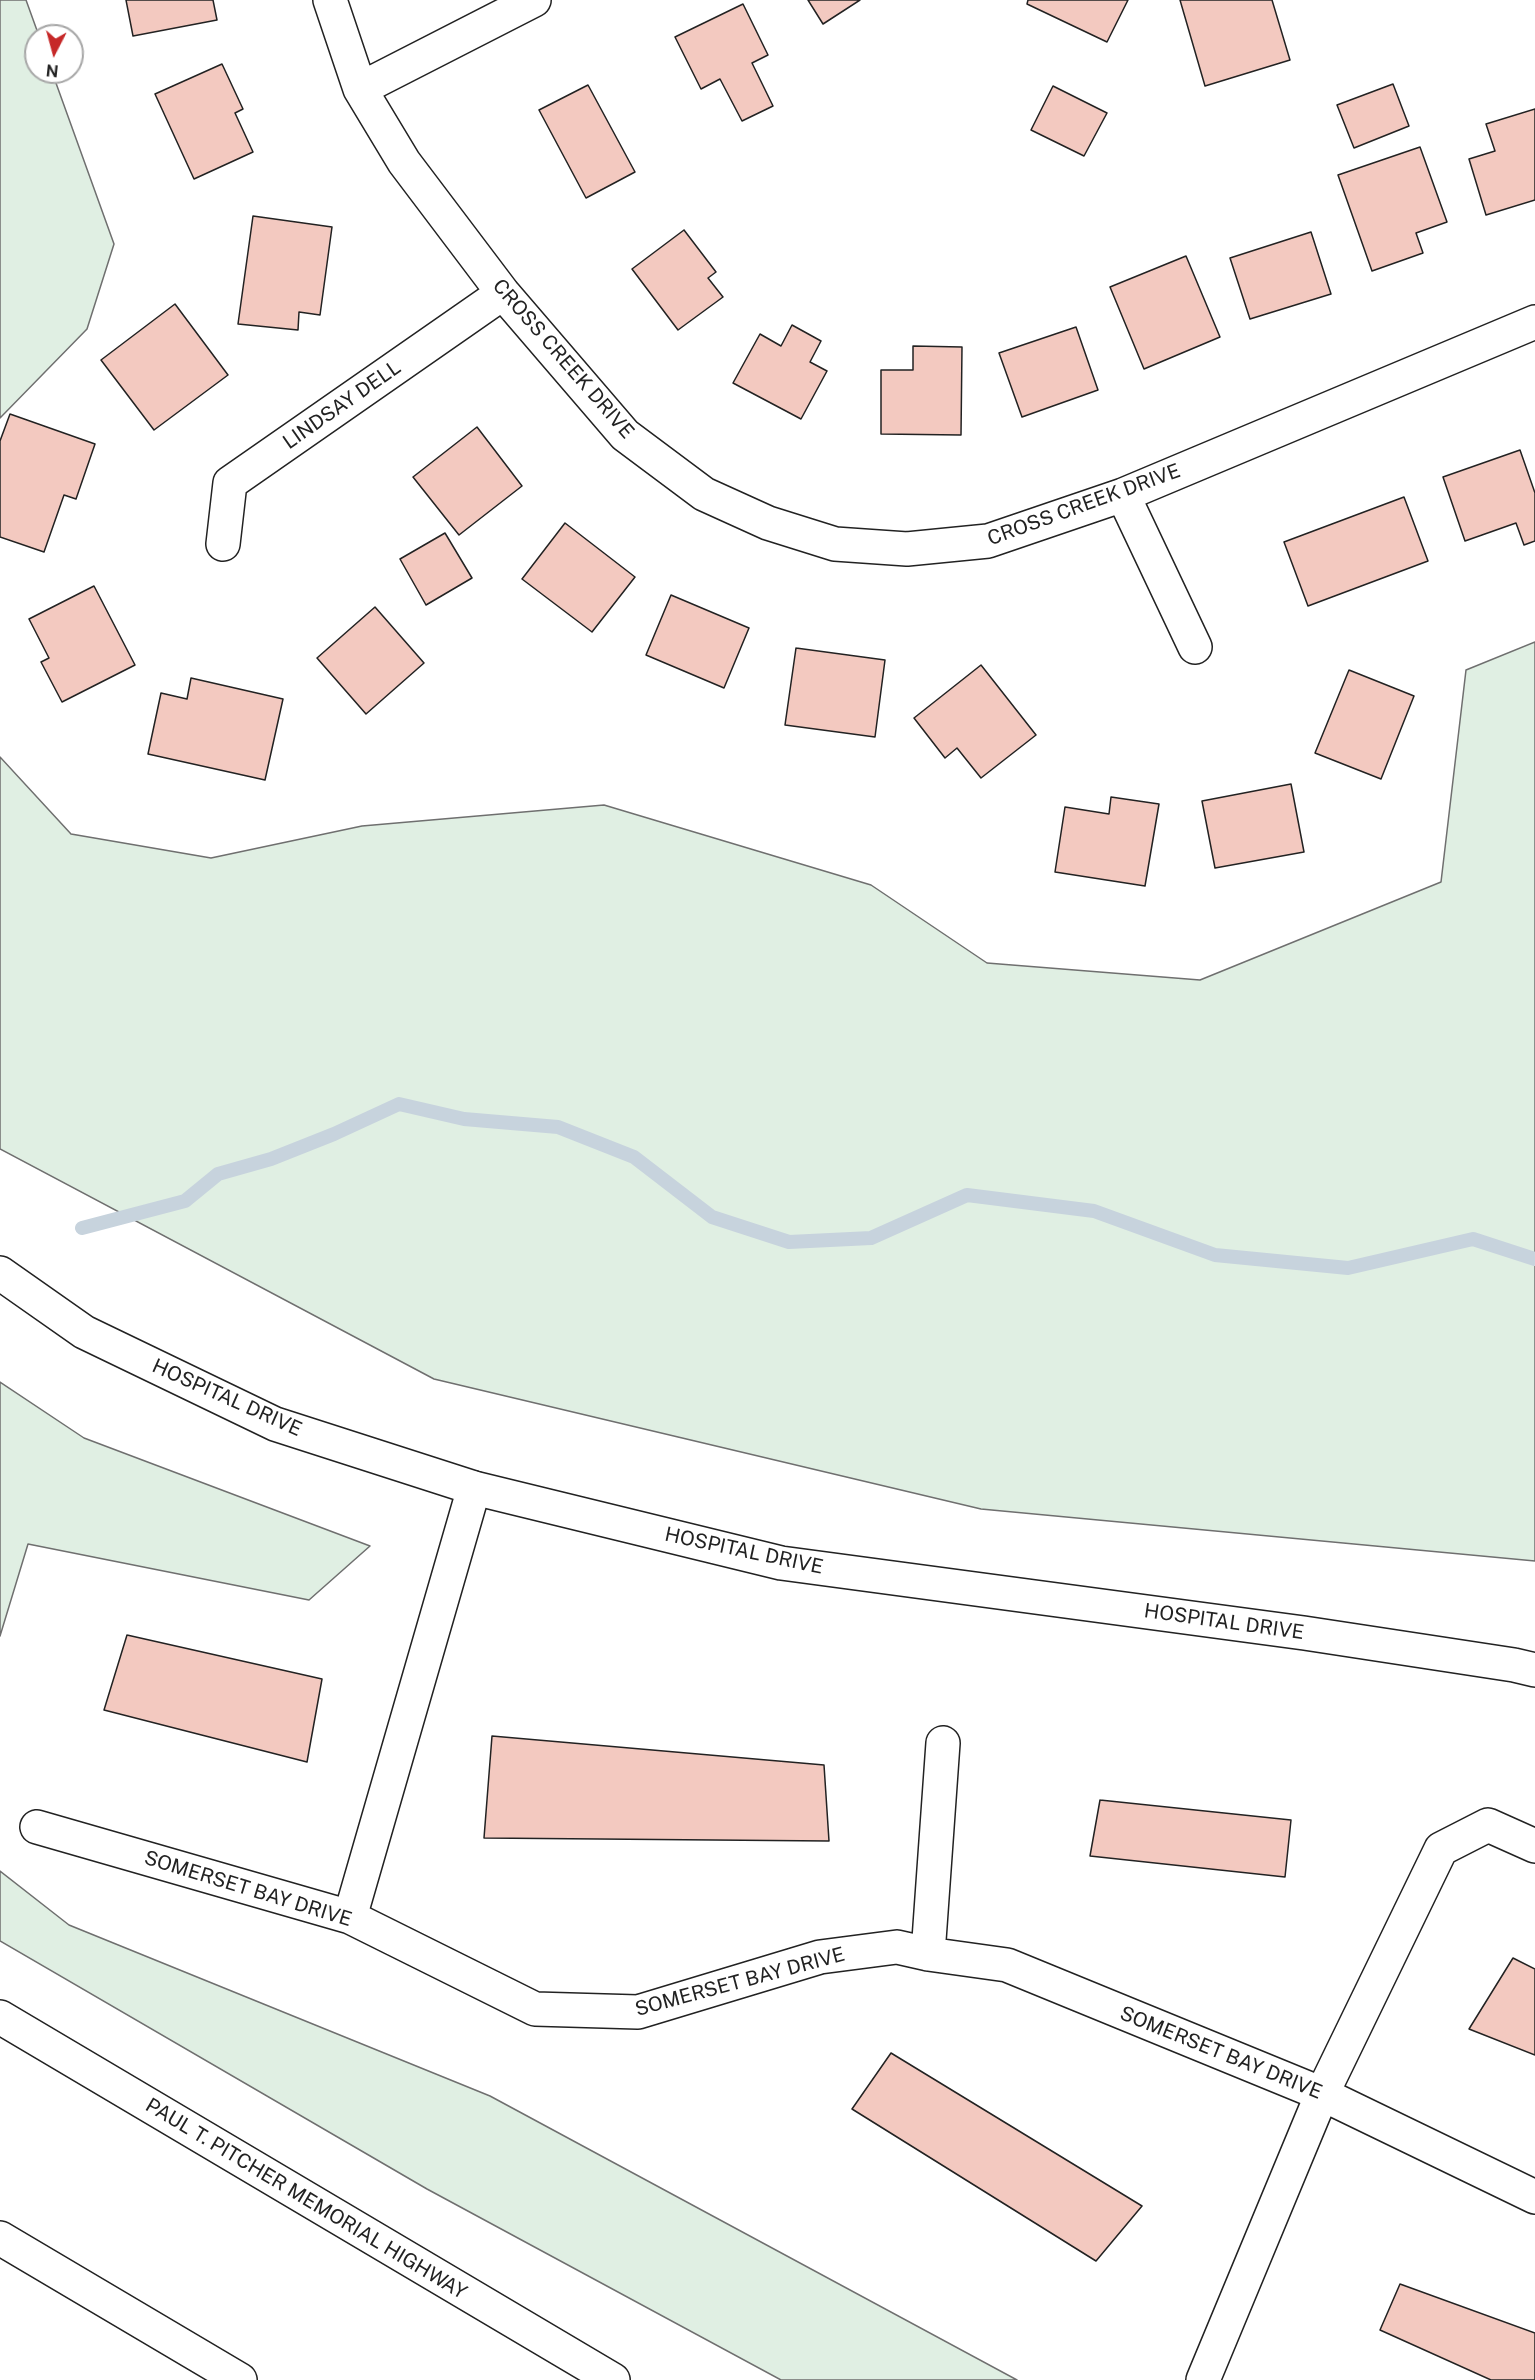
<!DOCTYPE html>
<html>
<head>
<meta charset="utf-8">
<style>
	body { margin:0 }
	#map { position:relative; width:1535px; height:2380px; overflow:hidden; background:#fff; font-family:"Public Sans",sans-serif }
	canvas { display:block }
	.north { position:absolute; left:24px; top:24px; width:60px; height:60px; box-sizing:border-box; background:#fff; border:2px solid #a7a7a7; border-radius:50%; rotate:186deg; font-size:16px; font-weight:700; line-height:24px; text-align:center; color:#222 }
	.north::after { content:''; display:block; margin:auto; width:21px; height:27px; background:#c62828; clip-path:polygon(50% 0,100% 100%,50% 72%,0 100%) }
</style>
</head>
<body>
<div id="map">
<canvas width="1535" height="2380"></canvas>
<div class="north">N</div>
</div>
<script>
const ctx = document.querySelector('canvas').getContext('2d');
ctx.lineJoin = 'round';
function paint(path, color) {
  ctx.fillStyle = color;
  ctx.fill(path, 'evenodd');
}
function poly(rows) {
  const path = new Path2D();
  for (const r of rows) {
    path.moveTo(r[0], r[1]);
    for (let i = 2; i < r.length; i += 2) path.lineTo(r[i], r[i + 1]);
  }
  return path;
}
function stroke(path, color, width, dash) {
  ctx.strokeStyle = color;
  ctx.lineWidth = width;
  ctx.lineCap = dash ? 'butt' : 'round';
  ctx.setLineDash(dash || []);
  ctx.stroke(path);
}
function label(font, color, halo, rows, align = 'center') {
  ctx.font = font + ' "Public Sans",sans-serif';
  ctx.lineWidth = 4.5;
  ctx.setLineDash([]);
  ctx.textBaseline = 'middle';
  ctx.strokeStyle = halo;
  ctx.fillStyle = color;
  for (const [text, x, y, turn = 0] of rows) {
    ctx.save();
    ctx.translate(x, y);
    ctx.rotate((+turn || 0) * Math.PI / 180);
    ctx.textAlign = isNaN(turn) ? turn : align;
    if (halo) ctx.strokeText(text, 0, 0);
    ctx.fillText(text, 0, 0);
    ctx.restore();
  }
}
const green = poly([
	[0,0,26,0,39,36,36,36,36,72,52,72,114,244,87,329,0,418,0,0],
	[1535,642,1535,1561,981,1509,434,1379,0,1149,0,757,71,834,211,858,362,826,604,805,871,885,987,963,1200,980,1441,882,1466,670,1535,642],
	[0,1382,84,1438,370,1546,309,1600,28,1544,0,1636,0,1382],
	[0,1871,69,1925,490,2096,1017,2380,781,2380,427,2189,0,1941,0,1871]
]);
const stream = poly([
	[82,1228,185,1201,218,1174,271,1159,334,1134,399,1104,464,1119,558,1127,634,1157,712,1217,789,1242,871,1238,967,1195,1094,1211,1215,1255,1348,1268,1473,1239,1535,1259]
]);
const building = poly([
	[126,0,213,0,217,20,133,36,126,0],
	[808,0,860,0,823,24,808,0],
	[1028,0,1128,0,1107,42,1027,4,1028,0],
	[1180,0,1272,0,1290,60,1205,86,1180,0],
	[743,4,768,55,752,63,773,106,742,121,720,79,701,89,675,37,743,4],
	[222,64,243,109,235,113,253,152,194,179,155,94,222,64],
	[1393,84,1409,126,1354,148,1337,105,1393,84],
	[588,85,635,172,586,198,539,110,588,85],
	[1053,86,1107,113,1084,156,1031,130,1053,86],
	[1535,109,1535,200,1486,215,1469,159,1495,151,1486,124,1535,109],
	[1420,147,1447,222,1416,233,1423,253,1372,271,1338,175,1420,147],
	[253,216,332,227,320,315,299,312,298,330,238,324,253,216],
	[684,230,716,272,708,278,723,297,678,330,632,269,684,230],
	[1311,232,1331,294,1250,319,1230,258,1311,232],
	[1186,256,1220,337,1144,369,1110,287,1186,256],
	[175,304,228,375,154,430,101,360,175,304],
	[792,325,821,341,810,362,827,371,801,419,733,383,760,334,781,346,792,325],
	[1076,327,1098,390,1022,417,999,353,1076,327],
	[913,346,962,347,961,435,881,434,881,370,913,370,913,346],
	[10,414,95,444,76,499,64,495,44,552,0,537,0,441,10,414],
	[477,427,522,486,459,535,413,477,477,427],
	[1520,450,1535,493,1535,541,1524,545,1516,523,1465,541,1443,477,1520,450],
	[1404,497,1428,561,1308,606,1284,542,1404,497],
	[565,523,635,577,592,632,522,579,565,523],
	[445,533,472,578,426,605,400,559,445,533],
	[94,586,135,665,62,702,41,662,49,658,29,619,94,586],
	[671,595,749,628,724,688,646,655,671,595],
	[375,607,424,663,366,714,317,658,375,607],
	[796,648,885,660,875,737,785,725,796,648],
	[981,665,1036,735,981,778,957,748,945,758,914,718,981,665],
	[1349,670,1414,696,1381,779,1315,753,1349,670],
	[191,678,283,699,265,780,148,754,161,693,187,699,191,678],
	[1291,784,1304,852,1215,868,1202,801,1291,784],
	[1111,797,1159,804,1145,886,1055,872,1065,807,1109,814,1111,797],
	[127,1635,322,1679,307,1762,104,1710,127,1635],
	[492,1736,824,1765,829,1841,484,1838,492,1736],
	[1100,1800,1291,1820,1285,1877,1090,1856,1100,1800],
	[1513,1958,1535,1969,1535,2055,1469,2029,1513,1958],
	[891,2053,1142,2206,1096,2261,852,2109,891,2053],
	[1400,2284,1535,2333,1535,2380,1491,2380,1380,2330,1400,2284]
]);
const street = poly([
	[330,0,360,89,404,162,503,293,625,435,704,494,768,523,835,544,907,549,988,541,1123,495,1535,322],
	[360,89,534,0],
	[1123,495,1195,647],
	[223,544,230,483,503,293],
	[37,1827,350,1917,535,2009,638,2012,820,1957,897,1947,928,1954,1007,1965,1322,2094,1535,2197],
	[350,1917,474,1488],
	[928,1954,943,1743],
	[1203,2380,1322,2094,1441,1849,1488,1825,1535,1846]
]);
const secondary = poly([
	[0,1273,84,1332,275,1424,474,1488,781,1563,1304,1633,1514,1665,1535,1670]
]);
const highway = poly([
	[0,2017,613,2380],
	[0,2238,240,2380]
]);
const streetNames = [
	["CROSS CREEK DRIVE",563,359,49],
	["LINDSAY DELL",342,405,-35],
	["CROSS CREEK DRIVE",1084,505,-20],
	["HOSPITAL DRIVE",227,1398,24],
	["HOSPITAL DRIVE",744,1551,12],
	["HOSPITAL DRIVE",1224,1622,8],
	["SOMERSET BAY DRIVE",248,1889,17],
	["SOMERSET BAY DRIVE",740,1982,-15],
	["SOMERSET BAY DRIVE",1221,2053,22],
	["PAUL T. PITCHER MEMORIAL HIGHWAY",306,2199,31]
];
paint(green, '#e0efe3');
stroke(green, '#6f6f6f', 1.5);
stroke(stream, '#c7d3dd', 14);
paint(building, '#f3c9c0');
stroke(building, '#222', 1.5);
stroke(street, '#222', 36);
stroke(secondary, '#222', 36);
stroke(highway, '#222', 36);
stroke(street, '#fff', 33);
stroke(secondary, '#fff', 33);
stroke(highway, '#fff', 33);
label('20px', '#222', '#fff', streetNames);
</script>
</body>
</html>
